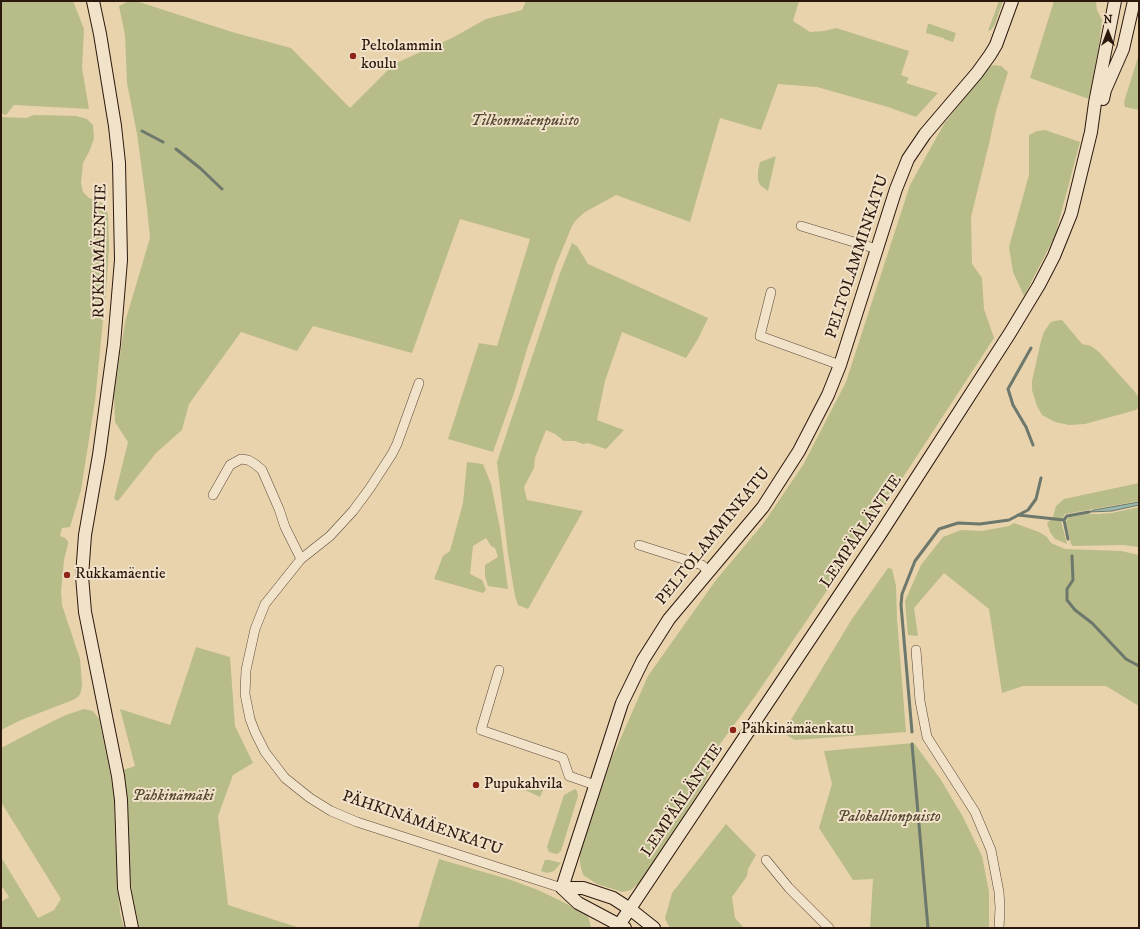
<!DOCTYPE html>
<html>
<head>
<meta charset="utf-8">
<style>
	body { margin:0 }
	#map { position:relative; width:1140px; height:929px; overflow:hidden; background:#e9d3ad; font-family:"IM FELL DW Pica",serif }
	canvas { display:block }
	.frame { position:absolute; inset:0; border:2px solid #2d180e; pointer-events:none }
	.north { position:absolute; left:1088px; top:12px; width:40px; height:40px; -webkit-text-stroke:3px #f1e2ca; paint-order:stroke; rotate:0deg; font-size:11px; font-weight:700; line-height:16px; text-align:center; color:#2d180e }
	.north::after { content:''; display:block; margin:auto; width:14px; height:18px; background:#2d180e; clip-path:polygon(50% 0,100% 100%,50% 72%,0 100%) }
</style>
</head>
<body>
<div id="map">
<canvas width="1140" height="929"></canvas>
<div class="frame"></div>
<div class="north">N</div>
</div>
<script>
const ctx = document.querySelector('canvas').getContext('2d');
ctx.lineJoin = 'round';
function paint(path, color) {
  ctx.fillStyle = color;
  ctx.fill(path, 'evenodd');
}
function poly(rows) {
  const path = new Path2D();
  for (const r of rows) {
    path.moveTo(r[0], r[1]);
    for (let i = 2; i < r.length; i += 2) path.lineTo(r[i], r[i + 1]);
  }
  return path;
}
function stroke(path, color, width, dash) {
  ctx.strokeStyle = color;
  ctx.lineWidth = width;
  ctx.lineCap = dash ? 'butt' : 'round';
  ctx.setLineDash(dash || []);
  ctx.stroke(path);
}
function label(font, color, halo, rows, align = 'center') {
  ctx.font = font + ' "IM FELL DW Pica",serif';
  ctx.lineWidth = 4;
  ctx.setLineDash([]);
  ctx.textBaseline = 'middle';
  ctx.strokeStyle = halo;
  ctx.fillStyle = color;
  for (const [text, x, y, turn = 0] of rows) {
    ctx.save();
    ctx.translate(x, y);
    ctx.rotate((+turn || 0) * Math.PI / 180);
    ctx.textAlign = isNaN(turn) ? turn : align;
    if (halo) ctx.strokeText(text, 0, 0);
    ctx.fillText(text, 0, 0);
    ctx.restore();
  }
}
const green = poly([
	[1,1,73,1,84,29,82,68,89,109,14,105,6,115,1,113],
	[129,1,136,1,232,32,291,48,350,108,394,64,452,38,486,19,522,10,526,1,799,1,793,21,810,32,824,31,836,28,909,51,901,75,909,78,906,83,938,93,916,117,888,107,817,87,778,84,761,130,720,118,690,222,616,195,585,212,576,220,572,226,556,265,527,349,515,390,493,452,448,439,479,343,497,346,530,239,460,219,412,353,313,326,297,351,241,332,189,404,182,430,156,453,118,501,114,499,128,442,115,422,114,395,125,322,150,238,147,208,137,134,127,83,125,35,119,6],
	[999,1,1003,1,995,24,991,30,988,31],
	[1054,1,1096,1,1097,10,1102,20,1099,45,1089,99,1030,78],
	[928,24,930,24,956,33,953,42,944,39,944,38,926,33],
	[1139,54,1139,110,1125,107,1124,102],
	[994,65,1001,66,1008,72,996,111,989,144,971,217,972,264,982,278,984,309,994,338,879,514,756,695,720,744,713,765,704,784,639,883,631,890,622,892,597,884,583,875,580,864,580,853,612,758,648,676,716,580,763,524,803,465,846,382,910,185,944,124,989,67],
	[34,115,76,116,87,119,93,125,94,139,89,152,83,163,81,182,83,192,89,198,102,203,106,207,108,215,109,248,106,291,95,401,81,490,70,527,62,528,60,536,65,538,68,541,68,544,64,560,61,592,62,605,80,659,82,684,81,692,78,697,73,700,21,720,1,730,1,117,26,118],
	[1045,130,1080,142,1055,236,1024,296,1013,272,1009,247,1029,175,1029,135,1037,131],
	[776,156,768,191,760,185,758,180,758,171,760,162],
	[572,243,577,246,588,264,708,318,698,339,686,358,622,332,605,381,597,420,624,430,606,449,588,443,583,444,575,441,564,441,555,434,546,430,535,458,534,468,524,487,527,500,583,511,528,609,518,605,515,596,508,554,497,462,560,273],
	[1062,320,1082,344,1091,346,1099,352,1135,392,1139,398,1139,407,1136,410,1085,424,1069,425,1055,422,1042,415,1037,406,1032,390,1032,381,1041,341,1044,332,1050,323,1054,321],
	[467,462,483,464,491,484,500,528,508,589,488,586,485,576,485,565,498,557,495,548,491,546,486,538,473,546,470,574,482,580,486,590,483,593,434,579,443,556,450,551,454,536,463,503],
	[1139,483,1139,501,1065,514,1061,521,1067,544,1055,539,1050,532,1047,523,1053,517,1056,506,1064,499],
	[1139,507,1139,547,1123,545,1073,546,1071,544,1066,522,1069,517,1088,514,1098,514,1112,513],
	[1014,523,1039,532,1047,537,1051,543,1065,549,1121,551,1139,555,1139,706,1106,686,1023,686,1002,693,989,609,944,573,914,608,918,636,908,635,905,601,921,565,943,537,961,530,982,531,1009,526],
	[888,568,892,569,896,586,897,619,906,732,795,740,783,733,852,619],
	[196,647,230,657,235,726,253,763,233,775,218,816,228,905,300,928,137,928,133,907,128,849,123,770,135,766,120,709,170,725],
	[84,709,93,711,99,719,114,793,115,836,120,913,124,928,1,928,1,902,9,897,1,885,1,857,38,918,54,910,61,899,1,802,1,748,51,722,66,715],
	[914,743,941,780,963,817,982,856,989,892,989,928,870,928,873,879,853,880,819,828,832,784,824,751],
	[527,784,543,790,540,797,525,790],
	[575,789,577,791,578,796,561,851,557,854,549,852,547,847,564,795],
	[726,824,756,855,748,869,747,876,732,897,735,918,744,928,671,928,668,925,665,918,672,893],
	[439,859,511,880,538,890,565,903,588,916,591,928,418,928],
	[545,860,549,860,561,863,554,871,547,873,541,871]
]);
const water = poly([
	[1139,502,1139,505,1112,511,1089,512,1094,510,1139,502]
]);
const stream = poly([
	[142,131,163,142],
	[176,149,200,168,222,189],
	[1031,348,1008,389,1013,405,1026,427,1033,445],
	[1018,515,1064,520,1068,539],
	[1064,520,1067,516,1089,512],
	[1072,556,1073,580,1067,589,1067,600,1075,610,1092,623,1126,659,1139,666],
	[912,732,901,605,902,594,915,561,939,529,958,523,980,524,1009,520,1028,510,1036,499,1041,478],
	[912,744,928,928]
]);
const street = poly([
	[801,226,877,249],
	[771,292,760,336,840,365],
	[419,383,397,444,392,454,370,488,353,511,330,536,301,559,265,604,255,629,246,670,245,694,250,719,255,732,265,752,285,778,310,798,331,811,357,822,562,888],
	[213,495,230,465,241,459,248,460,255,464,262,470,279,509,285,527,301,559],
	[639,545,702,565,709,572],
	[916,650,920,701,927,737,975,812,991,850,999,892,1000,908,999,928],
	[499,670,481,730,563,758,569,776,595,785],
	[766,860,789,888,829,928]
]);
const secondary = poly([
	[93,1,100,34,115,126,119,163,121,260,114,344,99,455,85,535,82,576,85,612,118,776,121,800,124,888,132,928],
	[1103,99,1105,90,1123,49,1134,1],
	[562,888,622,703,643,660,669,619,763,507,799,451,828,395,840,365,896,189,908,159,925,134,977,73,990,55,996,45,1012,1],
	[562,888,583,888,613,898,630,909,654,928],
	[562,888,578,903,625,928],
	[617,928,881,533,1010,333,1039,285,1054,256,1071,214,1091,132,1095,103,1115,1]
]);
const markers = [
	[353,56,4,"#8f2418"],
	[67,575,4,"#8f2418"],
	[733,730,4,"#8f2418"],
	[476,785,4,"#8f2418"]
];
const poiNames = [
	["Peltolammin",361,47],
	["koulu",361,65],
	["Rukkamäentie",75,575],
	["Pähkinämäenkatu",741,730],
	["Pupukahvila",484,785]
];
const parkNames = [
	["Tilkonmäenpuisto",525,122],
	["Pähkinämäki",173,797],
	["Palokallionpuisto",889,818]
];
const streetNames = [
	["RUKKAMÄENTIE",101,251,-89],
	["PELTOLAMMINKATU",858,257,-72],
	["LEMPÄÄLÄNTIE",862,532,-56],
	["PELTOLAMMINKATU",714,537,-51],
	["LEMPÄÄLÄNTIE",683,801,-56],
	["PÄHKINÄMÄENKATU",422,824,19]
];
paint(green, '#b8bc89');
paint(water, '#97b8aa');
stroke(water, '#6d786c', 1);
stroke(stream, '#6d786c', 3);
stroke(street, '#5c4736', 10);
stroke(secondary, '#2d180e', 14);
stroke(street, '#f1e2ca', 9);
stroke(secondary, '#f1e2ca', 12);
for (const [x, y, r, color] of markers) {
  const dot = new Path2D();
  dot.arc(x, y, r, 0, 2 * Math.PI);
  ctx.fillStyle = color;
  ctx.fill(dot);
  stroke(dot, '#f1e2ca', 1.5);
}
label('16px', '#2d180e', '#f1e2ca', poiNames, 'left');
label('italic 16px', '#574933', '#f1e2ca', parkNames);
label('16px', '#2d180e', '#f1e2ca', streetNames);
</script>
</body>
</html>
